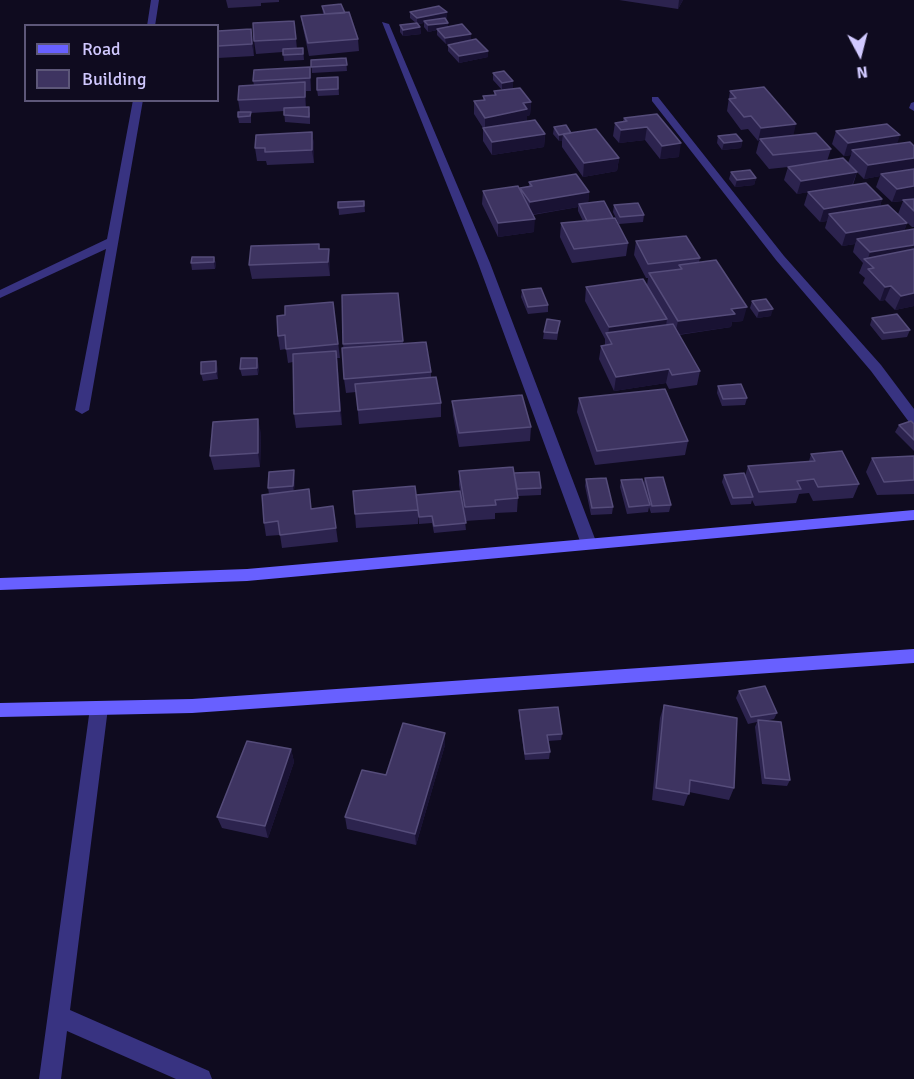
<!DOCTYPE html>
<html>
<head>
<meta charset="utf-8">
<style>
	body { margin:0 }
	#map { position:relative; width:914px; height:1079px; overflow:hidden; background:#0f0b1f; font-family:Signika,sans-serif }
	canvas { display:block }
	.legend { position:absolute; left:24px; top:24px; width:195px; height:78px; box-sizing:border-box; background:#0f0b1f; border:2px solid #5d5779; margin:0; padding:8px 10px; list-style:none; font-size:18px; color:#d1c9ff }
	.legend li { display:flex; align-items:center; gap:12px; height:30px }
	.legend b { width:30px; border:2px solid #5d5779 }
	.north { position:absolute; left:830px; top:24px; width:60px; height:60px; -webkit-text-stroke:4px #0f0b1f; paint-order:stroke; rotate:173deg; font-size:16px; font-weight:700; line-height:24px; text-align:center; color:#d1c9ff }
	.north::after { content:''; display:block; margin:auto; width:21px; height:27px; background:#d1c9ff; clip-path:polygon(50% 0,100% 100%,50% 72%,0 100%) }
</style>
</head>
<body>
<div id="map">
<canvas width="914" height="1079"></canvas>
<ul class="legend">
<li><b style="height:8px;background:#6860ff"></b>Road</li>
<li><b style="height:16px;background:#3e3461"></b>Building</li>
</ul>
<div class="north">N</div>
</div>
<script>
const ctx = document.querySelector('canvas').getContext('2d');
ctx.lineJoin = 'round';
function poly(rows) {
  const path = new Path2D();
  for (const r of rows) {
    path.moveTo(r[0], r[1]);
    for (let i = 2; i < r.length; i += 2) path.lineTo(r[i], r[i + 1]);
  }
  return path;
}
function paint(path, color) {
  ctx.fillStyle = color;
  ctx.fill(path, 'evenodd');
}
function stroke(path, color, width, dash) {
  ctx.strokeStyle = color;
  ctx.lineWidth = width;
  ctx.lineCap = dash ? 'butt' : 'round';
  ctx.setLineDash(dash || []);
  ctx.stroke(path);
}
const street = poly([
	[151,0,159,0,155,26,147,26,151,0],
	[382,22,389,24,490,263,597,544,594,548,584,548,581,544,478,263,382,22],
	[652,97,658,97,784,256,881,365,914,409,914,424,909,422,871,371,776,260,652,101,652,97],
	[133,100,143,100,89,410,82,414,75,410,106,249,0,298,0,290,107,239,133,100],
	[914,102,914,111,909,108,911,103,914,102],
	[99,701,105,703,108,708,70,1010,209,1071,212,1079,176,1079,67,1031,61,1079,39,1079,90,708,93,703,99,701]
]);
const secondary = poly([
	[914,510,914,520,247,581,0,590,0,578,247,569,914,510],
	[914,649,914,663,192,713,0,717,0,703,192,699,914,649]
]);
const wall = poly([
	[226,0,279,0,279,2,261,3,261,6,228,8],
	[619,0,683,0,678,9],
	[322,6,358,39,359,51,309,56,303,28,301,16,323,14],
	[410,12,447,12,447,18,445,19,448,27,471,34,471,40,446,44,437,35,437,30,428,32,424,27,424,23,418,24,420,27,421,34,403,36,400,32,400,25,416,23,410,18],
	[218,31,253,41,254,56,218,58],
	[296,39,297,49,303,48,304,60,284,61,283,52,256,54,254,41],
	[448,45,488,57,459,63,448,51],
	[346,58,347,71,312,73,311,60],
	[310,67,311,91,306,91,306,107,310,113,310,124,285,122,284,111,251,113,251,123,239,123,238,117,240,112,238,100,254,85,253,81],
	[493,73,513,88,502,90,493,80],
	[338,77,339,95,318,96,317,90],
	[494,91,531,102,530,115,527,116,527,121,545,134,544,147,492,155,483,141,483,128,474,114,474,101,483,100,483,96,494,95],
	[730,91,793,136,831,149,827,161,848,163,851,155,844,156,832,144,836,131,897,144,914,146,914,227,912,227,898,214,903,201,892,202,876,187,880,176,864,179,853,168,857,172,853,185,882,199,880,206,907,223,904,231,914,306,895,310,885,300,880,301,863,283,865,278,859,273,863,263,853,252,855,244,842,246,825,228,827,221,820,222,804,205,808,192,797,194,784,180,788,167,769,169,756,153,759,141,758,141,748,129,741,130,727,111],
	[657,114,679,157,660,159,645,140,619,143,613,136,615,123,623,121,624,118],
	[554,127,571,133,619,158,617,171,583,177,562,147,562,141,559,141,553,134],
	[312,132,314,145,314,163,267,165,266,161,257,161,255,148],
	[718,136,742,141,741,148,722,150,717,143],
	[731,172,756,178,754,185,735,187,729,179],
	[529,182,589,192,588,203,613,218,628,243,626,256,572,263,560,237,561,223,583,221,578,211,578,207,533,215,534,232,498,237,482,204,483,191,520,191,520,188,529,186],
	[364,201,365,212,339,215,338,202],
	[614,205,644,215,643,222,619,224,613,212],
	[636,241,700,258,699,262,743,321,732,322,731,327,679,335,700,371,697,385,669,389,666,383,614,391,599,359,601,346,605,345,605,339,585,301,586,287,647,285,648,278,646,278,634,255],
	[320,249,330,262,330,276,252,279,249,265],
	[214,257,216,264,215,269,192,270,191,263],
	[522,290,548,305,548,312,528,314,521,297],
	[398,293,403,343,431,372,431,377,441,403,441,417,359,424,356,392,346,393,344,379,342,295],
	[752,301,771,316,757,318,750,308],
	[333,302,340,358,337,358,342,425,296,428,294,414,293,362,288,363,286,349,280,350,278,336,285,315],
	[872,318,910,330,907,337,882,340,870,325],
	[560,321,557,340,543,339,544,332],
	[259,365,258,375,242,376,240,369],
	[218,368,218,379,203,381,201,374],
	[718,386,747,398,745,405,722,406,717,393],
	[579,398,688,441,685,455,595,465,577,412],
	[452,401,531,427,530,441,459,447,453,415],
	[914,424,914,451,895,432,899,425],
	[261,433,260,467,214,470,210,456],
	[811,454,859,484,853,498,813,501,809,493,799,494,796,503,755,506,752,500,751,504,731,505,722,482,724,475,745,476,748,466,809,461],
	[914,456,914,494,877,495,866,472,872,458],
	[459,471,514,476,541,488,541,495,518,496,517,512,495,513,495,519,465,521,466,530,434,533,432,523,419,524,418,513,418,524,356,528,355,514,416,495,462,502,459,485],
	[295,478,294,491,312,509,333,506,338,542,282,548,280,535,266,536,264,523,269,494,268,488],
	[645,478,671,505,669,512,651,513,649,507,648,512,627,514,620,487,621,480,643,484],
	[586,479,613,507,612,514,591,515,585,486],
	[739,691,777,713,774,719,765,721,790,780,787,786,762,784,755,727,757,722,748,724,736,698],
	[664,705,734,788,729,800,689,792,684,806,652,800,660,718],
	[519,710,562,734,561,740,548,741,550,752,549,759,525,760,519,716],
	[445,745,416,845,347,829,345,817,386,775],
	[291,749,294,762,268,838,222,828,217,817]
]);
const shadedWall = poly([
	[679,0,683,0,678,9],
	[447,12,447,18,426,23,424,21,424,23,417,24,417,18],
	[448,23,448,29,437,29,437,30,428,32,428,25],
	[420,27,421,34,403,36,403,30],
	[251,29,253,41,254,56,252,44],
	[471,34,471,40,446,44,445,38],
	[488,51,488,57,459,63,459,56],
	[513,81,513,88,502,90,502,83],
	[305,82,306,95,306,110,305,97],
	[531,102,530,115,527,116,527,122,485,131,485,118,523,103],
	[796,124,793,137,758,141,761,128],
	[647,127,645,140,619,143,621,130],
	[312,132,314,145,314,163,312,150],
	[571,133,563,134,562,141,559,141,559,135],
	[545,134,544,147,492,155,492,142],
	[900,135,896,148,852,150,851,155,844,156,848,143],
	[742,141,741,148,722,150,724,143],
	[681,143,679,157,660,159,662,146],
	[619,158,617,171,583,177,584,163],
	[914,158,914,171,881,174,880,176,864,179,868,165],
	[857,172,852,185,797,194,801,181],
	[756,178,754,185,735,187,737,180],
	[914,186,914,199,892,202,897,189],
	[589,192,588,205,579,204,578,207,529,215,530,202],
	[882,199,878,213,829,214,827,221,820,222,824,209],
	[535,219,534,232,498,237,498,223],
	[907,223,902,237,857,239,855,244,842,246,846,233],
	[914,245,914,258,867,262,870,252],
	[329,249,330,262,330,276,328,262],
	[214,257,216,264,215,269,214,262],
	[891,286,885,300,880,301,885,287],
	[914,293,914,306,895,310,901,296],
	[747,307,743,321,732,322,731,327,675,335,678,321,731,309],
	[773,309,771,316,757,318,759,311],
	[667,319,665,333,608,336,609,327],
	[336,351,338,365,342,425,340,411],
	[257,358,259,365,258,375,257,368],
	[216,361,218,368,218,379,216,372],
	[669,369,666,383,614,391,616,377],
	[258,419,261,433,260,467,258,453],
	[294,470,295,478,294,494,293,486],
	[445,733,445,745,416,845,415,834],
	[291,749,294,762,268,838,265,826]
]);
const building = poly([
	[341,4,345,13,325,14,322,6,341,4],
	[439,6,447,12,417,18,410,12,439,6],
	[349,12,358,39,308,43,301,16,349,12],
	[445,18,448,23,428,25,424,21,445,18],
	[294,21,296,39,254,41,253,23,294,21],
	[417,23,420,27,403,30,400,25,417,23],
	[462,24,471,34,445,38,437,29,462,24],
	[251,29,252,44,218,46,218,31,251,29],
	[476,39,488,51,459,56,448,45,476,39],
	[303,48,303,54,283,55,283,49,303,48],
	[346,58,347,65,311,67,311,60,346,58],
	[310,67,310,78,253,81,254,70,310,67],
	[504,71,513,81,502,83,493,73,504,71],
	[338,77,338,89,317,90,317,78,338,77],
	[305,82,305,97,238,100,239,86,305,82],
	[764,87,796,124,761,128,751,116,744,117,729,99,736,98,730,91,764,87],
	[520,88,531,102,523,103,527,109,485,118,474,101,485,100,483,96,496,95,494,91,520,88],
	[309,107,309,117,284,115,284,108,309,107],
	[238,112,251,112,250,116,238,117,238,112],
	[657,114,681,143,662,146,647,127,621,130,615,123,627,121,624,118,657,114],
	[535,120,545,134,492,142,483,128,535,120],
	[887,124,900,135,848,143,836,131,887,124],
	[566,125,571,133,559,135,554,127,566,125],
	[596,129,619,158,584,163,563,134,596,129],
	[312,132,312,150,265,152,265,148,255,148,256,135,312,132],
	[816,133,831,149,773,155,760,139,816,133],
	[736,134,742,141,724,143,718,136,736,134],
	[910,142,914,146,914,158,868,165,852,150,910,142],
	[843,158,857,172,801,181,788,167,843,158],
	[914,169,914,186,897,189,881,174,914,169],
	[750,170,756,178,737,180,731,172,750,170],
	[576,174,589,192,530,202,520,188,532,186,529,182,576,174],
	[866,183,882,199,824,209,808,192,866,183],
	[518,186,535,219,498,223,483,191,518,186],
	[914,199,914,211,903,200,914,199],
	[364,201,364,206,338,208,338,202,364,201],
	[604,201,613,218,587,221,579,204,604,201],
	[638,203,644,215,620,217,614,205,638,203],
	[888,205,907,223,846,233,829,214,888,205],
	[615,218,628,243,574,249,561,223,615,218],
	[914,229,914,245,870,252,857,239,914,229],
	[686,236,700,258,648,264,636,241,686,236],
	[319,244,319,249,329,249,328,262,249,265,251,246,319,244],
	[914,249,914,293,901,296,891,286,885,287,868,269,874,268,864,259,914,249],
	[192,257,214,257,214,262,191,263,192,257],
	[716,260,747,307,731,309,735,314,678,321,649,273,682,269,679,265,716,260],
	[643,279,667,319,609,327,586,287,643,279],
	[541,288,548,305,528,307,522,290,541,288],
	[398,293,403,341,343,344,342,295,398,293],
	[766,299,773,309,759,311,752,301,766,299],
	[333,302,338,344,286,349,285,335,278,336,277,316,285,315,285,306,333,302],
	[897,314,910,330,884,333,872,318,897,314],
	[547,319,560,321,557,333,544,332,547,319],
	[673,324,700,371,672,375,669,369,616,377,601,346,612,344,606,333,673,324],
	[426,342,431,372,344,379,342,348,426,342],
	[336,351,340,411,294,414,293,354,336,351],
	[241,358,257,358,257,368,240,369,241,358],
	[216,361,216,372,201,374,201,362,216,361],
	[436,377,441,403,358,410,355,384,436,377],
	[741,384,747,398,723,399,718,386,741,384],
	[665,389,688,441,597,451,579,398,665,389],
	[522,395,531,427,459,433,452,401,522,395],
	[258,419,258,453,210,456,213,422,258,419],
	[911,421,914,424,914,440,899,425,911,421],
	[842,451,859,484,818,487,814,479,797,481,801,489,759,492,748,466,815,461,811,454,842,451],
	[914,456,914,480,884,482,872,458,914,456],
	[513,467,518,498,495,500,496,505,465,507,459,471,513,467],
	[294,470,293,486,268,488,269,472,294,470],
	[539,472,541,488,517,489,514,473,539,472],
	[744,473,753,497,733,498,724,475,744,473],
	[663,477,671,505,652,506,645,478,663,477],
	[606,478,613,507,592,508,586,479,606,478],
	[642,479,650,505,629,507,621,480,642,479],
	[415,486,418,510,355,514,353,491,415,486],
	[309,489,311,509,333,506,336,528,280,535,278,521,264,523,262,495,309,489],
	[460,491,466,523,434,526,432,516,419,517,416,495,460,491],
	[765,686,777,713,751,717,739,691,765,686],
	[664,705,737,718,734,788,690,780,689,794,656,788,664,705],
	[558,707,562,734,547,735,550,752,525,754,519,710,558,707],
	[758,720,781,722,790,780,765,778,758,720],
	[403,723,445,733,415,834,345,817,362,770,386,775,403,723],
	[247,741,291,749,265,826,217,817,247,741]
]);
paint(street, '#383381');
paint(secondary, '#6860ff');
paint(wall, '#2c234e');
paint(shadedWall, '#191233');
paint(building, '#3e3461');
stroke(building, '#554c7a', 1.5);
</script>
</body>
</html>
